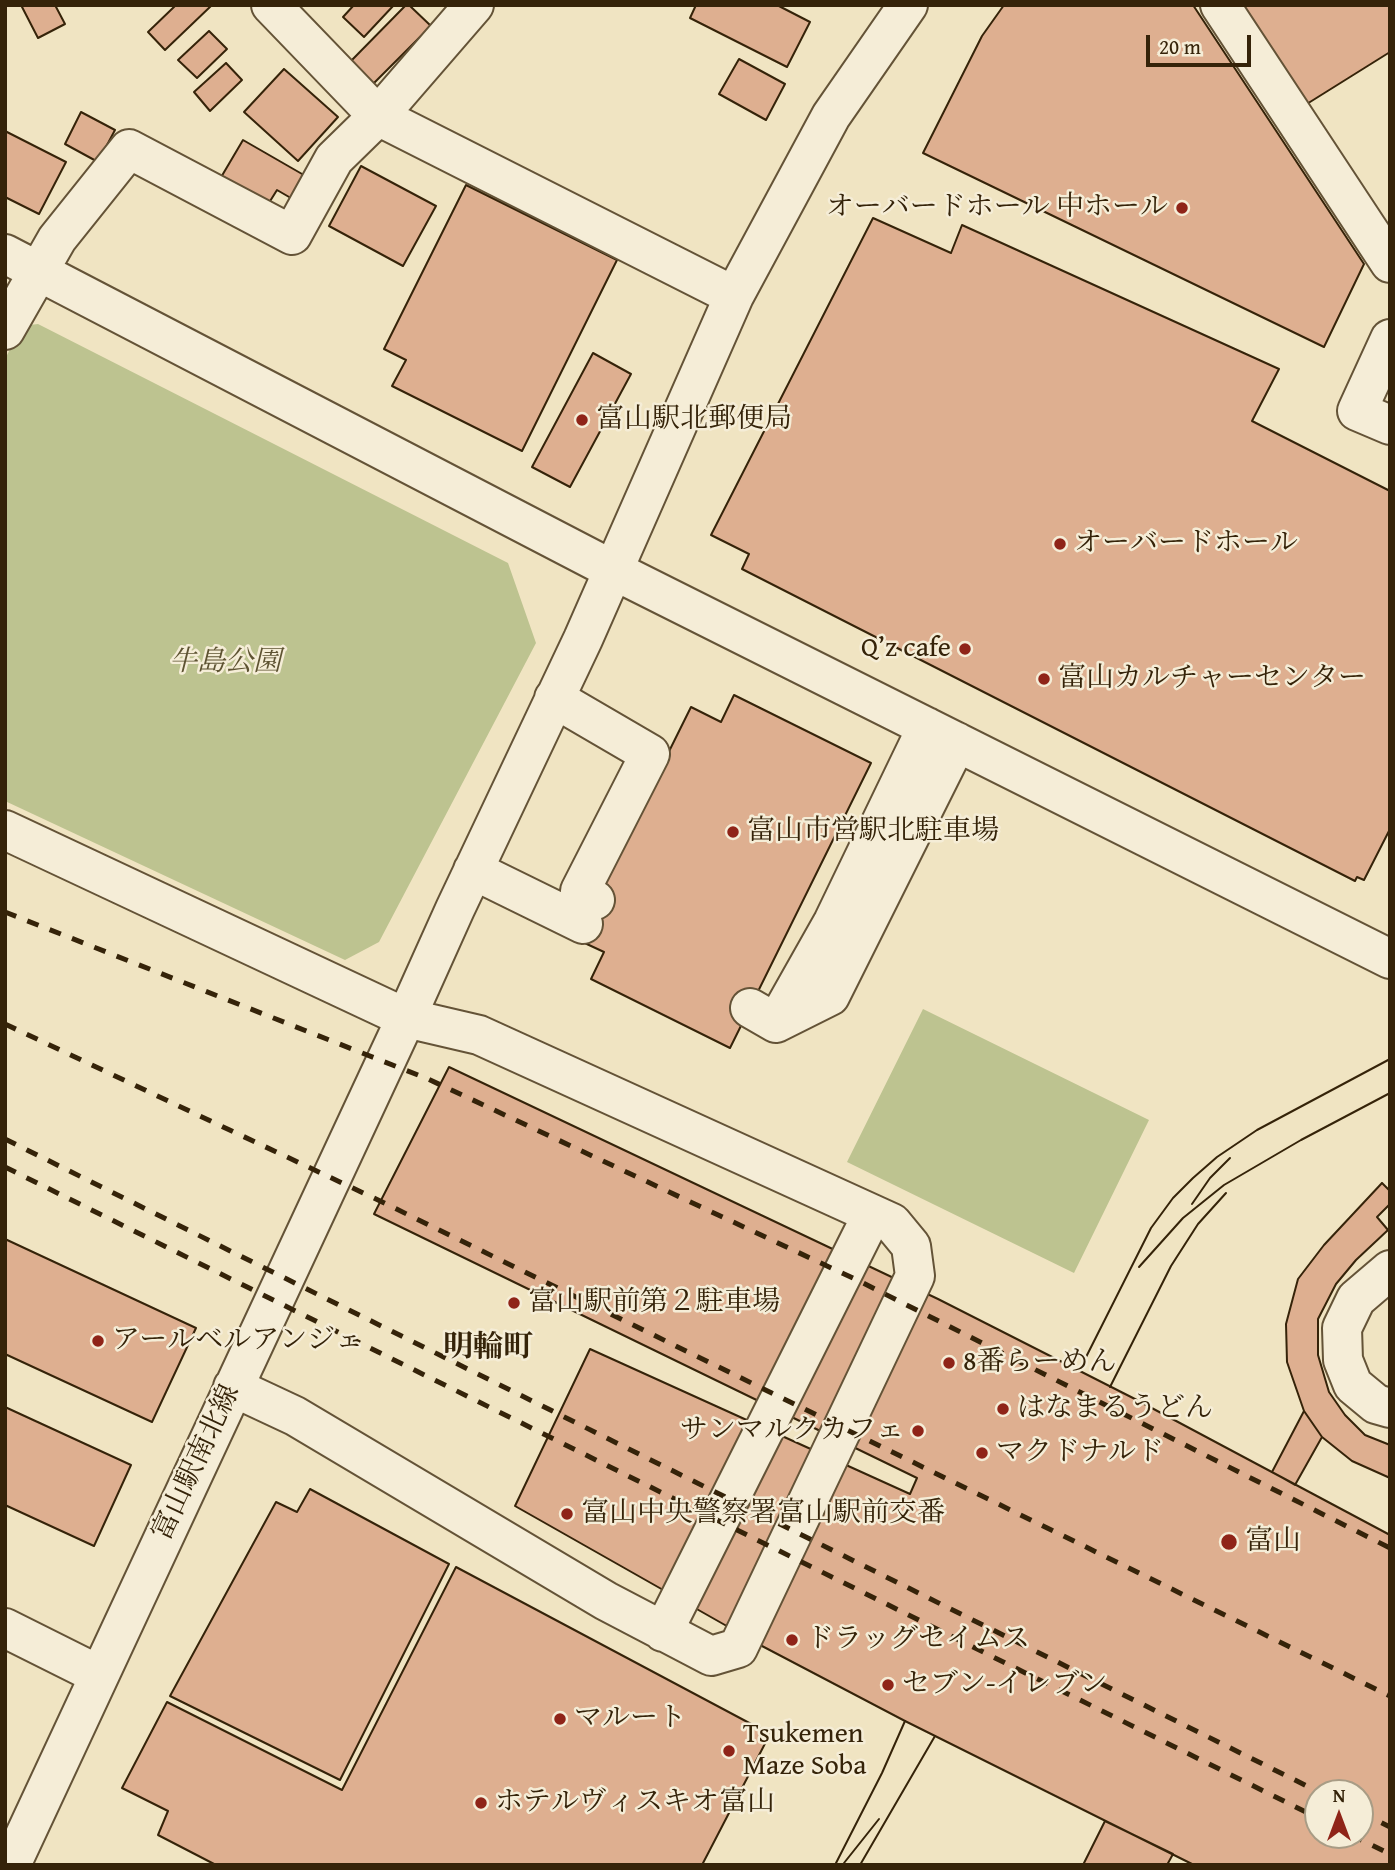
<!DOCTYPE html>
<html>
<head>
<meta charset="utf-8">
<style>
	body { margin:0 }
	#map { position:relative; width:1395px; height:1870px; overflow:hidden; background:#f0e4c2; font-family:"Gentium Book Plus",serif }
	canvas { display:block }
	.frame { position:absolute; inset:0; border:7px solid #352309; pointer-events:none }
	.north { position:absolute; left:1304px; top:1779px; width:70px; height:70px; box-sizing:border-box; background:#f5edd7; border:2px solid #a89c85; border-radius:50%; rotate:0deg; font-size:19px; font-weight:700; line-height:28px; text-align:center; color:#352309 }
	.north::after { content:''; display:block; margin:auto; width:24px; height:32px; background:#8f2418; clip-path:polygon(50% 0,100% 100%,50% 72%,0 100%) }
	.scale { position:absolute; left:1146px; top:35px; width:105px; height:32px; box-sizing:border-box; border:4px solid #352309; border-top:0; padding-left:9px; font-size:21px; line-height:24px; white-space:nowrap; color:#352309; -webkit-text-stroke:5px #f5edd7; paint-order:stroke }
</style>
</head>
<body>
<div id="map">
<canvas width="1395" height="1870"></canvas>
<div class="frame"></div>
<div class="north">N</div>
<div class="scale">20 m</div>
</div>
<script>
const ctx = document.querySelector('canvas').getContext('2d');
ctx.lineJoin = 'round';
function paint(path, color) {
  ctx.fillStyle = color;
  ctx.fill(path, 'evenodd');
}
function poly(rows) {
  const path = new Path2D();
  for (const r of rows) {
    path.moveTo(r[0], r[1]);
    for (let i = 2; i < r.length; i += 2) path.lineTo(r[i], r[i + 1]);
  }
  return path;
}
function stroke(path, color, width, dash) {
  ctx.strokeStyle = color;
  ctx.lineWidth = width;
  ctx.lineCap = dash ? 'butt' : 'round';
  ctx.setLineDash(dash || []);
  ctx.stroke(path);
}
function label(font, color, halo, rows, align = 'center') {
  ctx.font = font + ' "Gentium Book Plus","Noto Serif JP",serif';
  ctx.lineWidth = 5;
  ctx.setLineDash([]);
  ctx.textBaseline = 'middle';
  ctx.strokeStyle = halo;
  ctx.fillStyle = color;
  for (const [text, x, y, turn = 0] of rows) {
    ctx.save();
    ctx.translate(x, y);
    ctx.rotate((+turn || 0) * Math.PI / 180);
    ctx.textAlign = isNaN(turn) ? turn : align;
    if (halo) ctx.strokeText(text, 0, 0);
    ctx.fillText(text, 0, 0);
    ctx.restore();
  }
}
const green = poly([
	[38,324,508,563,536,643,379,942,345,960,5,801,5,359,22,326],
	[923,1009,1149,1120,1074,1273,847,1162]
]);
const building = poly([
	[21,5,55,5,65,24,38,38,21,5],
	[176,5,212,5,165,50,148,32,176,5],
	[354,5,394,5,364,37,343,17,354,5],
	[406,5,409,5,431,26,372,85,349,63,406,5],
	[696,5,777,5,810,22,787,67,690,18,696,5],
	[1004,5,1193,5,1364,264,1324,347,923,153,982,36,1004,5],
	[1238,5,1390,5,1390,52,1302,107,1238,5],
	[209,31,227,49,197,78,178,60,209,31],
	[739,59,785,84,766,120,719,94,739,59],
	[226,63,242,80,210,111,194,92,226,63],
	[284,69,338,117,298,161,244,112,284,69],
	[81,112,115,130,98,162,65,144,81,112],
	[5,131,66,162,39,214,5,197,5,131],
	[243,140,309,178,296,201,277,190,267,206,220,179,243,140],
	[361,166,436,206,403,266,329,226,361,166],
	[466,185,617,260,522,451,392,386,406,360,384,349,466,185],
	[873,218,951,253,962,225,1279,369,1252,421,1390,491,1390,829,1364,880,1357,877,1355,881,742,569,749,554,711,535,873,218],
	[593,353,631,374,570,487,532,467,593,353],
	[734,695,871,763,730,1048,591,979,604,952,576,939,691,707,721,722,734,695],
	[449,1067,938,1299,1133,1398,1390,1535,1390,1865,1194,1865,905,1721,762,1646,515,1506,590,1349,910,1494,917,1478,374,1214,449,1067],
	[1318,1793,1360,1793,1360,1835,1318,1835,1318,1793],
	[1382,1183,1390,1191,1390,1204,1377,1217,1388,1230,1356,1260,1336,1284,1318,1319,1318,1355,1329,1392,1345,1415,1365,1435,1390,1445,1390,1478,1352,1461,1322,1437,1304,1411,1287,1362,1286,1324,1298,1279,1324,1245,1382,1183],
	[5,1239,196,1328,152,1422,5,1354,5,1239],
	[5,1407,131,1465,94,1546,5,1505,5,1407],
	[1304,1411,1322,1437,1295,1485,1272,1472,1304,1411],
	[310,1489,449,1564,340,1780,170,1696,276,1502,297,1512,310,1489],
	[456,1567,770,1734,702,1865,216,1865,158,1835,168,1811,122,1788,167,1702,342,1790,456,1567],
	[1105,1821,1173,1854,1167,1865,1083,1865,1105,1821]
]);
const minor = poly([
	[271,5,378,116,734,296],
	[1220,5,1390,263],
	[5,254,613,570,1390,959],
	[5,330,57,239,129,149,292,235,334,159,378,116,474,5],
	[1390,339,1357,411,1390,425],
	[554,698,650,754,580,891,595,900],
	[5,830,406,1018,479,1035,892,1223,911,1246,915,1276,738,1648,711,1656,606,1601,295,1416,233,1387],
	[473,870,583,924],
	[750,1008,776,1023,833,922,927,727],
	[776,1023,830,996,957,742],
	[1390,1270,1356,1299,1342,1328,1343,1360,1353,1385,1376,1404,1390,1408],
	[5,1628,99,1675],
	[663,1632,872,1215],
	[11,1865,406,1018,455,909,583,639,734,296,831,116,908,5]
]);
const tram = poly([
	[1192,1204,1210,1178,1230,1158],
	[1139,1267,1183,1218,1224,1185,1301,1140,1390,1093],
	[1079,1371,1151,1228,1173,1198,1193,1178,1217,1157,1257,1130,1390,1059],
	[1110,1387,1171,1266,1198,1224,1226,1193],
	[844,1863,879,1819],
	[835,1865,882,1773,905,1721],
	[860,1865,935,1736]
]);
const rail = poly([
	[5,912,428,1079,857,1280,1390,1548],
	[5,1024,376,1199,1390,1696],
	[5,1139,1321,1793],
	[5,1167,1318,1818],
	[1360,1812,1390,1827],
	[1351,1835,1390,1854]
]);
const markers = [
	[1182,208,7,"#8f2418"],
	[582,420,7,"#8f2418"],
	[1060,544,7,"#8f2418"],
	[965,649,7,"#8f2418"],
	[1044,679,7,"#8f2418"],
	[733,832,7,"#8f2418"],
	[514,1303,7,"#8f2418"],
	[98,1341,7,"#8f2418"],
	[949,1363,7,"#8f2418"],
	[1003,1409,7,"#8f2418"],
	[918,1431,7,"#8f2418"],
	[982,1453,7,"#8f2418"],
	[567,1514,7,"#8f2418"],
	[1229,1542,9,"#8f2418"],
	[792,1640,7,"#8f2418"],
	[888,1685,7,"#8f2418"],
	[560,1719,7,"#8f2418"],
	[729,1751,7,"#8f2418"],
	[481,1803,7,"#8f2418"]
];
const poiNames = [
	["オーバードホール 中ホール",1168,208,"right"],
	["富山駅北郵便局",596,420],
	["オーバードホール",1074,544],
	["Q’z cafe",951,649,"right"],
	["富山カルチャーセンター",1058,679],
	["富山市営駅北駐車場",747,832],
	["富山駅前第２駐車場",528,1303],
	["アールベルアンジェ",112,1341],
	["8番らーめん",963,1363],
	["はなまるうどん",1017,1409],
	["サンマルクカフェ",904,1431,"right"],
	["マクドナルド",996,1453],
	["富山中央警察署富山駅前交番",581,1514],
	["富山",1245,1542],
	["ドラッグセイムス",806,1640],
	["セブン-イレブン",902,1685],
	["マルート",574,1719],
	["Tsukemen",743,1735],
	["Maze Soba",743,1767],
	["ホテルヴィスキオ富山",495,1803]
];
const parkNames = [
	["牛島公園",225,663]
];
const streetNames = [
	["富山駅南北線",197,1463,-65]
];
const neighbourhoodNames = [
	["明輪町",488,1348]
];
paint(green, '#bdc390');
paint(building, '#deaf90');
stroke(building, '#352309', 2);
stroke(minor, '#645337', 42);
stroke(minor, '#f5edd7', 38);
stroke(tram, '#352309', 2);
stroke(rail, '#352309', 5, [12, 12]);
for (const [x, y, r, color] of markers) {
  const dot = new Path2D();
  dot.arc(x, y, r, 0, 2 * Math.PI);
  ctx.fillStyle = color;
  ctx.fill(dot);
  stroke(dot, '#f5edd7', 2.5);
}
label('28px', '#352309', '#f5edd7', poiNames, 'left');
label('italic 28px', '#5e5332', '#f5edd7', parkNames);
label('28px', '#352309', '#f5edd7', streetNames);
label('bold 30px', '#352309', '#f5edd7', neighbourhoodNames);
</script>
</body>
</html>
